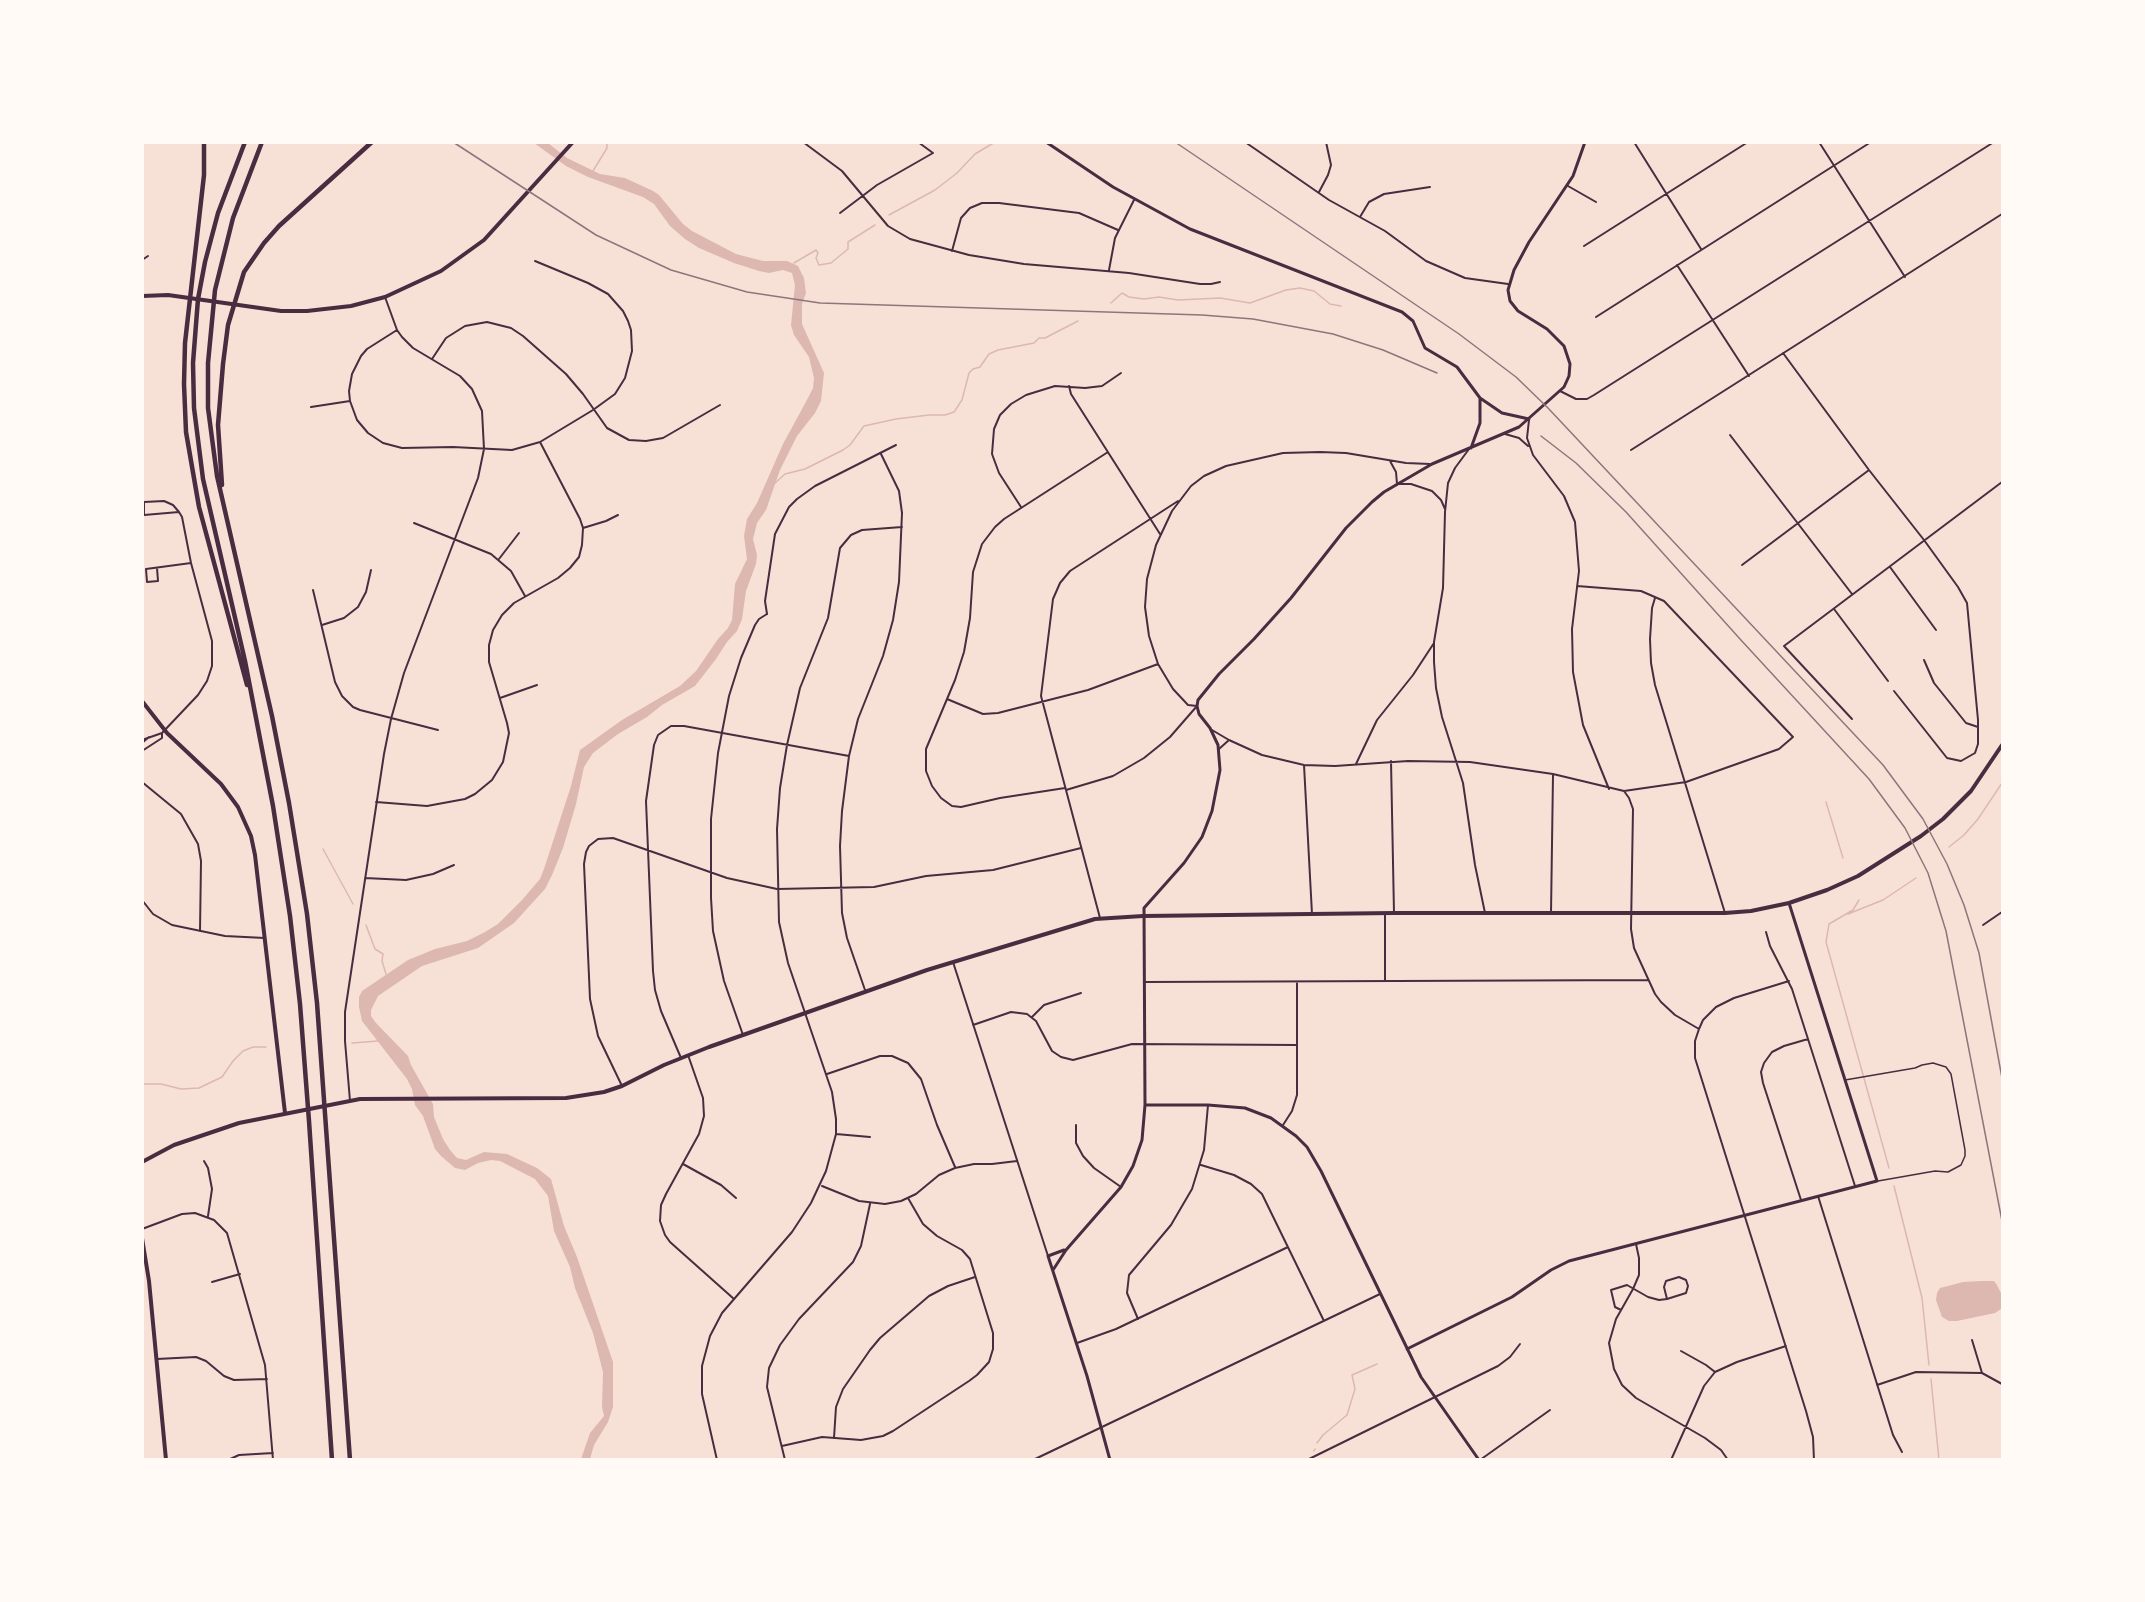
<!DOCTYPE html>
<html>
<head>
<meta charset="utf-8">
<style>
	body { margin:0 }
	#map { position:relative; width:2145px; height:1602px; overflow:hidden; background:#f7e1d7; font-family:"Libre Baskerville",serif }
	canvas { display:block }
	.frame { position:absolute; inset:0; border:144px solid #fffaf5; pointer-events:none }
</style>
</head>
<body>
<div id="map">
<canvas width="2145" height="1602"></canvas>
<div class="frame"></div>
</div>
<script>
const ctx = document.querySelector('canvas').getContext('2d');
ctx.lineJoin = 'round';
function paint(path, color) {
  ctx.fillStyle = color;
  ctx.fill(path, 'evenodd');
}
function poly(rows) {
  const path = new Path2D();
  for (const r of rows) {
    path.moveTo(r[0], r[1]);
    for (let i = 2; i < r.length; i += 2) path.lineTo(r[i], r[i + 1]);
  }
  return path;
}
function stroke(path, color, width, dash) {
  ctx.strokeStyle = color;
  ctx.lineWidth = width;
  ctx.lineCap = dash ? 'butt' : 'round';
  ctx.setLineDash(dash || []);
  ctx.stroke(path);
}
const water = poly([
	[534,143,548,143,567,158,600,174,625,178,653,191,659,195,683,224,692,231,736,254,763,261,787,261,798,266,804,278,806,293,802,304,802,324,824,373,821,401,815,413,797,436,780,470,766,510,757,523,753,539,757,555,756,564,746,591,742,619,737,631,727,642,716,659,695,686,662,705,647,717,618,734,593,753,584,767,576,804,563,848,552,875,545,889,514,923,478,948,422,966,378,996,371,1010,371,1016,376,1023,408,1056,411,1065,433,1104,434,1117,443,1139,450,1150,457,1158,466,1160,484,1152,507,1154,537,1168,551,1179,564,1226,577,1257,613,1362,613,1407,608,1422,594,1445,590,1459,581,1459,590,1433,604,1416,602,1407,603,1372,593,1333,575,1288,570,1267,554,1231,548,1196,535,1179,500,1161,491,1160,478,1163,465,1170,455,1168,441,1156,435,1149,423,1116,415,1105,412,1089,407,1079,362,1021,359,1007,359,997,362,991,408,960,435,949,467,941,485,932,498,924,522,900,540,879,544,869,571,786,580,750,622,720,680,686,696,671,718,639,728,628,732,620,735,584,747,559,744,536,747,519,757,503,783,444,808,398,813,388,814,378,809,357,794,335,791,325,795,285,792,273,783,270,769,273,759,271,734,263,699,248,685,239,670,226,654,204,643,197,588,177,566,166],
	[1982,1281,1994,1281,1997,1285,2002,1295,2001,1309,1995,1313,1957,1321,1949,1321,1942,1317,1936,1300,1937,1293,1940,1288,1963,1282]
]);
const stream = poly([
	[593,171,607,148,607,142],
	[889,215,935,190,957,173,975,154,995,142],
	[794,263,816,250,818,253,816,258,819,265,831,263,848,249,848,242,875,225],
	[1111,303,1122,293,1129,297,1144,299,1159,297,1178,300,1220,298,1250,303,1286,290,1300,288,1314,291,1330,304,1341,306],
	[774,484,785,474,805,469,843,450,850,445,864,426,896,419,929,415,945,415,954,412,962,400,969,373,973,369,980,367,989,354,998,350,1034,343,1039,338,1045,338,1078,321],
	[1826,802,1843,858],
	[1949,847,1964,835,1978,819,2002,783],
	[323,849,353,904],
	[1859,900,1853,910,1829,924,1826,942,1889,1168],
	[1848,914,1883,900,1916,878],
	[366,925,375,949,383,954,382,961,386,974],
	[352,1043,378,1041],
	[142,1084,161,1084,181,1089,199,1088,222,1077,233,1061,243,1051,253,1047,266,1047],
	[1894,1186,1922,1298,1929,1365],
	[1931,1379,1939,1460],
	[1317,1443,1323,1435,1347,1415,1355,1389,1352,1375,1377,1364],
	[1314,1451,1315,1449]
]);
const service = poly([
	[1845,1080,1915,1068,1922,1065,1933,1063,1946,1067,1951,1074,1965,1150,1965,1156,1961,1165,1948,1172,1935,1171,1878,1181]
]);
const pedestrian = poly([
	[881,454,899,491,902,513],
	[767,614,765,601,775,534,789,507,797,499,815,486,896,445]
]);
const minor = poly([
	[803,142,842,171,888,226,910,239,969,255,1024,264,1129,273,1200,284,1211,284,1220,282],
	[1245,142,1329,200,1385,231,1426,261,1465,278,1508,284],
	[1634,142,1701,249],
	[1819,142,1905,277],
	[1568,186,1596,202],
	[1319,192,1328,175,1331,165,1326,142],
	[840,213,877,185,933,153,918,142],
	[1360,217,1369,202,1384,194,1430,187],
	[1584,246,1748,142],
	[952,251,961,218,970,208,982,203,999,203,1079,213,1118,230],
	[142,260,148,256],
	[1677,265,1749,376],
	[1109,270,1115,238,1134,200],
	[1596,317,1871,142],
	[397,330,367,349,361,356,352,374,349,391,350,401,357,420,368,433,383,443,402,448,453,447,512,450,540,442,593,410,615,394,625,378,632,351,631,330,628,321,623,311,608,294,588,283,535,261],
	[1783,353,1869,470,1924,540,1958,587,1967,603,1978,720,1978,744,1975,753,1961,761,1947,758,1894,691],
	[432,359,446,338,465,326,487,322,511,328,523,336,566,374,583,394,607,428,629,440,646,441,663,438,720,405],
	[1069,386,1071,394,1160,534],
	[1560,391,1576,399,1587,399,1594,395,1994,142],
	[311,407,350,401],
	[1529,420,1527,438,1533,455,1564,496,1575,522,1579,571,1572,629,1573,672,1583,725,1609,789],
	[1505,434,1519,438,1528,446],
	[1730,435,1852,594],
	[1469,449,1455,468,1448,483,1445,512,1443,588,1434,642,1434,662,1436,688,1442,717,1463,783,1475,865,1485,913],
	[1631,450,2002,214],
	[1390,461,1396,472,1397,484,1411,484,1432,491,1441,500,1445,509],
	[1021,507,999,473,992,454,994,429,1000,415,1011,404,1026,395,1055,386,1085,388,1102,386,1121,373],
	[414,523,491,554,511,571,525,596],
	[583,528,606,521,618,515],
	[499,559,519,533],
	[1742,565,1869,470],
	[1890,567,1936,630],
	[157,568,158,581,147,582,146,569,191,563],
	[313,590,335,682,342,696,353,707,360,710,438,730],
	[1655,598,1652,608,1650,639,1651,663,1655,685,1725,913],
	[1834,609,1888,681],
	[322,625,344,618,358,607,366,592,371,570],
	[1924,660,1934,683,1966,723,1978,727],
	[500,698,537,685],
	[947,699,983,714,998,713,1088,690,1158,664],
	[1197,706,1188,705,1173,689,1158,664,1149,636,1145,607,1147,579,1156,545,1172,511,1191,486,1204,476,1226,466,1283,453,1320,452,1346,453,1406,463,1430,464],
	[1852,719,1784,646,2002,482],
	[1212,730,1229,740,1262,755,1304,765,1335,766,1408,761,1470,762,1553,774,1624,791,1686,782,1779,749,1793,737,1664,601,1641,591,1577,586],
	[142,740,162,733],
	[142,743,149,737],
	[1219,749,1229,740],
	[142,751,162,738,162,733,198,695,207,681,212,666,212,641,191,563,182,517,179,512,144,515,144,502,164,501,173,505,179,512],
	[1391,761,1394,913],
	[1356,764,1377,720,1413,675,1434,643],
	[1304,765,1312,914],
	[142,782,181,814,198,844,201,861,200,931],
	[1065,788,1000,798,961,807,952,806,941,798,932,786,926,771,926,749,955,680,964,652,970,618,973,572,982,544,995,527,1004,519,1108,452],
	[1066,790,1113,776,1144,758,1170,737,1197,706],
	[1624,791,1629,798,1633,809,1631,929,1634,948,1655,994,1661,1002,1675,1015,1699,1029],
	[376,802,427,806,465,799,475,794,492,780,503,762,509,733,507,723,489,662,489,645,493,630,502,615,514,603,558,578,570,568,579,557,582,545,583,528,580,519,540,442],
	[365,878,406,880,433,874,454,865],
	[142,900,153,914,172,925,225,936,265,938],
	[1385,913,1385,981],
	[1551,913,1553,775],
	[1100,918,1041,696,1053,599,1060,583,1070,571,1178,501],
	[1983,925,2002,912],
	[1766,932,1770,946,1792,989,1855,1186],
	[953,962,1048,1256],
	[1789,981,1734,998,1716,1007,1703,1020,1699,1029,1695,1041,1695,1058,1806,1411,1813,1437,1814,1460],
	[1144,982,1648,980],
	[865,990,847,938,842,913,840,846,842,811,849,756,858,719,883,656,893,620,899,582,902,513],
	[1032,1017,1044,1005,1081,993],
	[973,1025,1011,1012,1027,1014,1036,1021,1052,1051,1061,1057,1073,1060,1132,1044,1297,1045],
	[743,1035,724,981,713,931,711,898,711,819,718,753,729,696,741,658,755,625,759,619,767,614],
	[688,1055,703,1098,704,1116,699,1134,666,1194,661,1205,660,1221,665,1235,670,1242,734,1299],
	[681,1058,661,1011,655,990,653,971,646,801,654,745,658,735,671,726,684,726,849,756],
	[827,1074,880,1056,892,1056,908,1063,921,1079,937,1125,955,1167],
	[622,1086,598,1036,590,999,584,864,586,852,589,846,598,839,613,838,727,878,777,889,874,887,926,876,993,870,1081,848],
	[350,1101,345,1041,345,1012,384,754,391,719,404,673,478,478,484,449,482,411,472,389,460,376,413,348,402,337,397,330,385,297],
	[1076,1125,1076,1143,1083,1156,1094,1168,1121,1187],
	[1283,1125,1292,1111,1297,1095,1297,982],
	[836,1134,870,1137],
	[204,1161,208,1168,212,1189,208,1216],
	[683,1164,721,1185,736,1198],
	[1201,1165,1234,1175,1251,1184,1262,1194,1324,1321],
	[822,1186,859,1201,885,1204,901,1201,916,1194,939,1175,955,1168,974,1164,992,1164,1017,1161],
	[1818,1196,1893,1435,1902,1452],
	[1801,1200,1763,1083,1761,1072,1764,1063,1772,1052,1784,1046,1808,1039],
	[142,1229,182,1214,195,1213,214,1220,227,1233,265,1365,273,1460],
	[1636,1244,1639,1258,1639,1275,1633,1289,1616,1319,1609,1343,1614,1369,1622,1385,1636,1398,1705,1438,1721,1450,1728,1460],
	[212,1282,240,1274],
	[1621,1310,1615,1307,1611,1290,1627,1285,1648,1297,1659,1300,1667,1299,1664,1287,1666,1281,1679,1277,1686,1280,1688,1286,1686,1293,1667,1299],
	[1138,1319,1127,1293,1129,1275,1171,1225,1192,1189,1204,1150,1208,1105],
	[1972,1340,1982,1373,2002,1384],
	[1077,1343,1116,1329,1288,1247],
	[1681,1351,1706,1365,1715,1372],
	[157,1359,196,1357,206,1361,224,1376,234,1380,267,1379],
	[1877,1385,1916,1372,1982,1373],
	[834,1438,836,1407,843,1389,870,1350,880,1338,929,1296,948,1286,975,1277],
	[782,1446,822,1437,861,1440,883,1436,893,1431,969,1381,977,1375,989,1362,993,1349,993,1333,970,1259,962,1250,937,1236,923,1224,908,1198],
	[228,1460,239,1455,273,1453],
	[717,1460,702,1394,702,1366,710,1336,722,1313,792,1232,811,1203,826,1171,836,1134,836,1119,832,1092,788,963,779,922,777,829,780,788,787,745,800,688,828,618,840,548,851,535,862,530,902,527],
	[785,1460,767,1387,769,1368,780,1345,799,1319,853,1262,861,1246,870,1204],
	[1033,1460,1380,1294],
	[1307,1460,1498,1366,1510,1357,1520,1344],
	[1480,1460,1550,1410],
	[1671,1460,1704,1386,1715,1372,1737,1362,1786,1346]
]);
const tertiary = poly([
	[1046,142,1113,187,1190,229,1402,312,1413,321,1425,348,1457,367,1480,398,1502,413,1529,419],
	[1471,448,1480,423,1480,398],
	[1145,1105,1208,1105,1245,1108,1271,1118,1296,1136,1307,1147,1321,1171,1421,1377,1479,1460],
	[1064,1250,1048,1256,1087,1376,1110,1460],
	[1053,1270,1066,1250,1121,1187,1133,1166,1142,1140,1145,1105,1144,908,1184,863,1202,837,1212,811,1220,770,1218,745,1210,728,1199,714,1197,706,1198,700,1219,674,1254,639,1291,598,1346,528,1372,502,1384,492,1432,464,1519,427,1564,387,1569,376,1570,364,1564,346,1547,329,1518,311,1510,301,1508,290,1514,270,1529,242,1573,176,1585,142],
	[1407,1349,1512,1297,1551,1270,1569,1261,1877,1181,1789,903]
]);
const secondary = poly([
	[142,296,168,295,281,311,307,311,351,306,385,297,441,271,484,240,573,142],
	[142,701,167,733,221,784,238,807,251,836,255,855,285,1113],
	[142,1162,174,1145,239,1123,360,1099,566,1098,604,1092,622,1086,664,1065,709,1047,927,970,1095,919,1143,916,1394,913,1725,913,1751,911,1789,903,1827,890,1858,876,1921,836,1943,819,1971,791,2002,745],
	[142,1238,149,1281,166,1460]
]);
const motorway = poly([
	[204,142,204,175,185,343,184,384,186,432,199,507,247,685],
	[245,142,218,213,205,262,198,299,193,363,194,408,203,479,245,661,273,806,290,916,300,1004,309,1121,332,1460],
	[262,142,233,218,215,290,208,363,208,408,217,476,272,716,289,803,307,914,317,1003,350,1460],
	[222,485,218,425,223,364,228,325,244,272,264,243,279,226,372,142]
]);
const rail = poly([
	[453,142,596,235,671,270,747,292,820,303,1202,315,1253,319,1333,334,1383,350,1437,373],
	[1175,142,1459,334,1516,377,1548,408,1883,765,1923,819,1947,864,1964,905,1979,953,2002,1078],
	[1541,436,1576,463,1626,512,1740,639,1869,779,1905,828,1928,873,1946,931,2002,1221]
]);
paint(water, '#dcb8b0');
stroke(stream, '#dcb8b0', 1.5);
stroke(service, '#4a2c40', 1.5);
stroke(pedestrian, '#4a2c40', 2);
stroke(minor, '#4a2c40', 2);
stroke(tertiary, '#4a2c40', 3);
stroke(secondary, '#4a2c40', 4);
stroke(motorway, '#4a2c40', 4.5);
stroke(rail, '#8f747c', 1.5);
</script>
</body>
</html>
